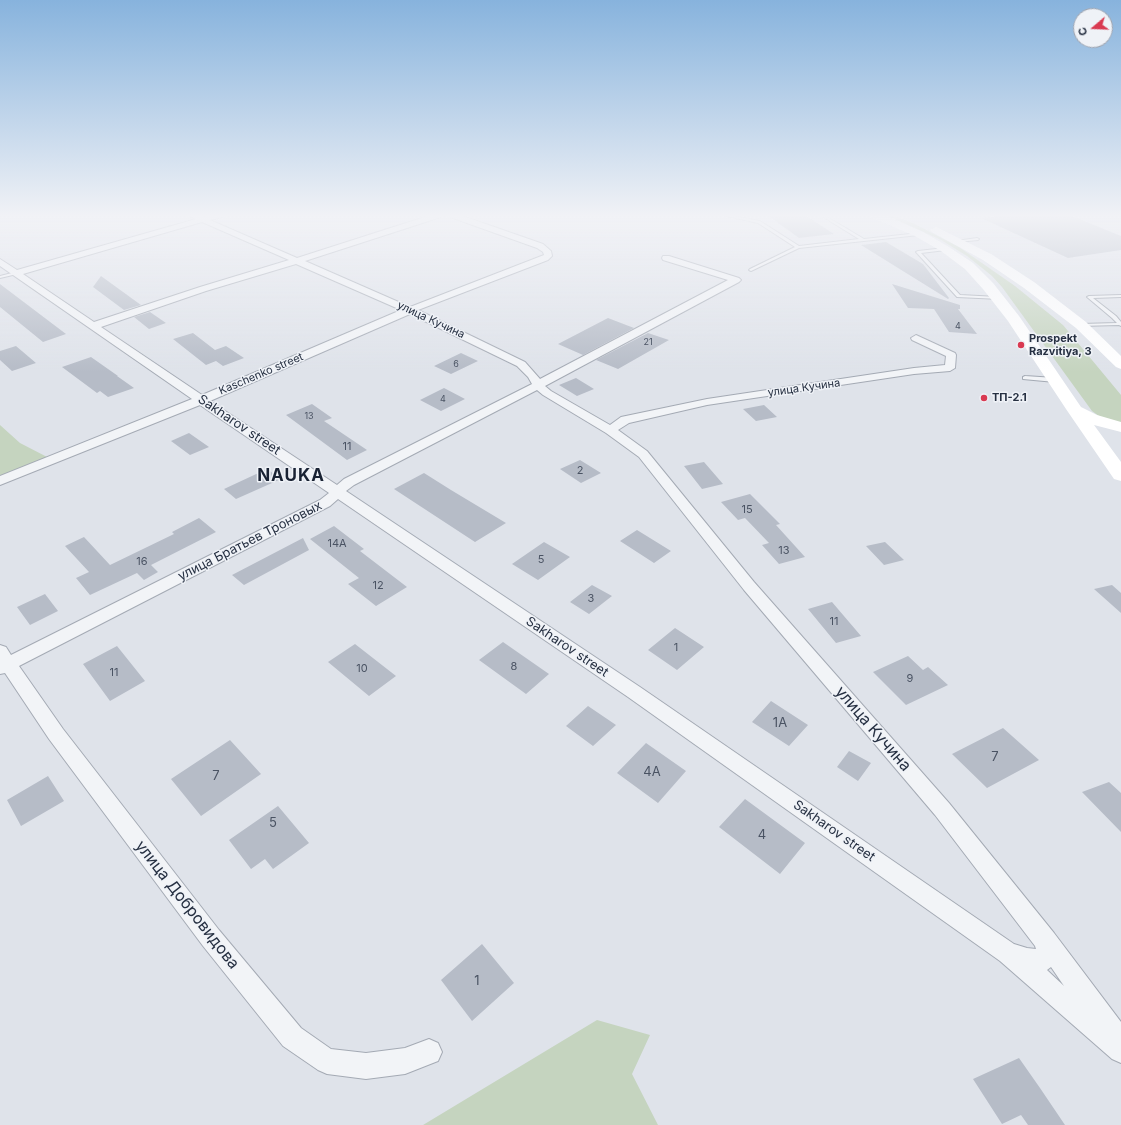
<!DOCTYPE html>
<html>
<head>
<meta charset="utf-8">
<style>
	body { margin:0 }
	#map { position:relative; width:1121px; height:1125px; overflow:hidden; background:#dfe3ea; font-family:Inter,sans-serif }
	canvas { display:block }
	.north { position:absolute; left:1073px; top:8px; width:40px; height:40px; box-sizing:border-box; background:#eff2f7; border:1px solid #9fa4af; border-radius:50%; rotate:251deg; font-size:11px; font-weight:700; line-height:16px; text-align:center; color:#263042 }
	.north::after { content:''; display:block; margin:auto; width:14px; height:18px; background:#d93951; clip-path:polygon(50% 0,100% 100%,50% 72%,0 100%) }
</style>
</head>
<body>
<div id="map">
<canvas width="1121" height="1125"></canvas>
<div class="north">С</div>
</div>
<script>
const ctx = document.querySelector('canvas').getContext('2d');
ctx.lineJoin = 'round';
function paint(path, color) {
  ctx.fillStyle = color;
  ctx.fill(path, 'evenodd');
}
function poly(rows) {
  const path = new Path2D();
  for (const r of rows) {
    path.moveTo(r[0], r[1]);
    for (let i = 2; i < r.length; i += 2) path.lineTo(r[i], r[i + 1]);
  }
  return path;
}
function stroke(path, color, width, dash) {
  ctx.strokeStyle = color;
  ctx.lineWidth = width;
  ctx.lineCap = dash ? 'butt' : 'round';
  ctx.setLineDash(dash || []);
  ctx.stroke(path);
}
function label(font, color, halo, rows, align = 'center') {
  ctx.font = font + ' Inter,sans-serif';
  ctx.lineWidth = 3;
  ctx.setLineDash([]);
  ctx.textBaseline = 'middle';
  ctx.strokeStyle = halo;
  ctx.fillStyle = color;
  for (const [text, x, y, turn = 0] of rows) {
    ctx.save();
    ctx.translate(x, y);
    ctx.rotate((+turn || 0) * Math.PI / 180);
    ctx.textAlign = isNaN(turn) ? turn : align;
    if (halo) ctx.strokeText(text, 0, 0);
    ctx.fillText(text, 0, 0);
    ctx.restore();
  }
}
const green = poly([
	[886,215,892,215,913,223,959,247,1015,286,1063,325,1121,395,1121,423,1103,419,1092,411,1002,287,992,276,967,256,941,240],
	[0,425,20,443,51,459,0,478],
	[597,1020,650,1035,632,1074,658,1125,423,1125]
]);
const building = poly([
	[767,215,805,215,834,234,799,238],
	[1006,215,1070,215,1121,236,1121,250,1068,258,981,218],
	[886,242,923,264,949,298,948,299,861,245],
	[101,276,141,305,124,310,93,287],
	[0,284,66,334,43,342,0,307],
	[892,284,960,305,960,309,958,309,977,334,949,332,934,309,908,308],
	[150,312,166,323,149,329,134,317],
	[608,318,634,328,583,355,558,344],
	[193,333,215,350,226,346,244,358,223,366,216,361,206,365,173,339],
	[648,333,669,340,618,369,596,360],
	[16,346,36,363,12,371,0,360,0,351],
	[461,353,478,361,451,374,434,366],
	[91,357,118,376,117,376,134,388,108,397,100,391,97,393,62,367],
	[576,378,594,389,577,396,559,385],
	[444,388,465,399,441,411,420,400],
	[312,404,332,418,324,421,367,450,347,460,286,415],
	[764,405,777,417,756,421,743,409],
	[189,433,209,447,190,455,171,441],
	[580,460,601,473,581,483,560,469],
	[704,462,723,484,702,489,684,466],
	[267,469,281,479,236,499,224,489],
	[424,473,451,490,506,523,475,542,394,489],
	[750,494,780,524,776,525,805,557,779,564,762,545,769,543,745,518,738,520,721,502],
	[199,518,216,532,151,565,158,572,144,580,137,573,90,595,76,578,89,572,65,546,84,537,110,565,174,534,172,532],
	[334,526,364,549,360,551,407,587,376,606,348,584,359,578,310,539],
	[637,530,671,551,654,563,620,541],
	[303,538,309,550,244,585,232,575],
	[544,542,570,557,538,580,512,564],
	[885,542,904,560,884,565,866,546],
	[592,585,612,596,589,614,570,602],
	[1112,585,1121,593,1121,613,1094,589],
	[45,594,58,611,30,625,17,607],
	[832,602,861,636,836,643,808,609],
	[675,628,704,647,677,670,648,650],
	[503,642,549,674,526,694,479,660],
	[355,644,396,676,369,696,328,662],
	[117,646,145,681,110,701,83,664],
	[908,656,923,670,928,667,948,685,906,705,873,672],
	[771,701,808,725,789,746,752,722],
	[588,706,616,725,593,746,566,726],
	[1003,728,1039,760,987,788,952,754],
	[230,740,261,774,201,816,171,779],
	[646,743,686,771,658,803,617,773],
	[849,751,871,763,858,781,837,767],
	[48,776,64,801,21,826,7,800],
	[1109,782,1121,793,1121,832,1082,792],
	[745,799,805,843,780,874,719,827],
	[278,806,309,843,273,869,265,859,251,869,229,840],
	[482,944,514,983,472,1021,441,980],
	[1019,1058,1040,1088,1065,1125,1028,1125,1021,1115,1002,1124,973,1079]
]);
const lane = poly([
	[722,215,729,215,760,221,799,246,859,239,820,215,824,215,864,239,919,233,921,234,919,235,799,248,751,271,749,270,750,269,795,247,758,223,722,215],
	[977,238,979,239,978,240,958,242,956,241,977,238],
	[945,248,947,249,946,250,921,253,960,295,998,297,1000,297,1000,299,957,297,916,252,918,251,945,248],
	[16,272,17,272,17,274,0,278,0,276,16,272],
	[1121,295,1121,297,1093,298,1116,316,1121,322,1121,326,1119,325,1079,326,1079,325,1081,324,1117,323,1112,318,1087,297,1089,296,1121,295],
	[1025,376,1055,378,1058,380,1055,382,1023,379,1023,377,1025,376]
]);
const street = poly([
	[188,215,198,215,204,217,212,215,224,215,223,217,210,220,297,258,431,215,442,215,441,217,305,261,410,307,544,255,543,252,537,248,450,217,449,215,460,215,543,244,551,251,552,256,548,260,418,310,525,362,540,379,728,280,663,260,662,258,663,256,669,256,739,278,741,280,739,282,545,386,551,391,610,425,621,417,707,399,914,368,945,365,946,356,912,340,911,338,916,335,955,353,956,355,955,368,950,371,914,374,707,405,629,423,618,430,647,451,754,582,949,803,1054,933,1121,1022,1121,1063,1112,1059,1000,961,628,697,338,499,330,506,19,666,63,729,219,930,301,1028,331,1049,366,1053,405,1048,429,1039,438,1043,442,1052,438,1061,405,1074,366,1079,327,1074,318,1070,283,1046,203,946,49,739,5,673,0,674,0,645,6,647,11,655,320,500,329,493,200,405,0,485,0,476,192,399,0,266,0,259,17,270,196,219,188,215],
	[202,222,289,260,200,287,94,322,23,274,202,222],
	[296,264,401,310,202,395,101,327,206,291,296,264],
	[410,314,517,366,528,377,532,384,344,479,337,485,210,401,410,314],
	[537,390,543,395,606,433,639,457,744,590,935,815,1035,946,1036,949,1027,948,1014,944,640,687,346,491,354,485,537,390],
	[1051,967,1064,986,1047,970,1051,967]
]);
const secondary = poly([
	[870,215,884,215,923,232,949,247,973,263,993,283,1019,316,1081,407,1097,415,1121,422,1121,432,1094,425,1121,462,1121,481,1114,479,1066,409,1008,321,983,289,965,269,941,251,915,236,871,217,870,215],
	[936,227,991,254,1034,282,1086,322,1121,356,1121,369,1116,367,1076,328,1024,288,983,260,932,232,930,230,936,227]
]);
const markers = [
	[1021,345,4,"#d93951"],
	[984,398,4,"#d93951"]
];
const farNumbernames = [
	["4",958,326],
	["21",648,342],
	["6",456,364],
	["4",443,399],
	["13",309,416]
];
const farStreetnames = [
	["улица Кучина",431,320,25],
	["Kaschenko street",261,374,-23],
	["улица Кучина",804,388,-8]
];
const farPoinames = [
	["Prospekt",1029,339],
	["Razvitiya, 3",1029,352],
	["ТП-2.1",992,398]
];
const numberNames = [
	["11",347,447],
	["2",580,471],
	["15",747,510],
	["14А",337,544],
	["13",784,551],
	["5",541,560],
	["16",142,562],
	["12",378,586],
	["3",591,599],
	["11",834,622],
	["1",676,648],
	["8",514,667],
	["10",362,669],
	["11",114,673],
	["9",910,679]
];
const streetNames = [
	["Sakharov street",239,425,34],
	["улица Братьев Троновых",250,541,-27],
	["Sakharov street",567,647,34],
	["Sakharov street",834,831,35]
];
const nearNumbernames = [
	["1А",780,723],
	["7",995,757],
	["4А",652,772],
	["7",216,776],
	["5",273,823],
	["4",762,835],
	["1",477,981]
];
const nearStreetnames = [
	["улица Кучина",873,729,49],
	["улица Добровидова",187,905,52]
];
const districtNames = [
	["NAUKA",291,476]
];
paint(green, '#c5d4bf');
paint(building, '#b6bcc7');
stroke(lane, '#a4aab4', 2);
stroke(street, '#a4aab4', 2);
paint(lane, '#f2f4f7');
paint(street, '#f2f4f7');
paint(secondary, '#fff');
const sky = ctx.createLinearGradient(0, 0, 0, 372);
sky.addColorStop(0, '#87b3dd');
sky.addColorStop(0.58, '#f1f2f6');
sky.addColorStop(1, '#f1f2f600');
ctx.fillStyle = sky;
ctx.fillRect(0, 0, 1121, 372);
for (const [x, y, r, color] of markers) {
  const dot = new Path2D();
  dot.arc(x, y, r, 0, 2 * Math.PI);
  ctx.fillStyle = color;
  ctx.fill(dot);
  stroke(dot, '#eff2f7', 1.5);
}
label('9px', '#4a5363', null, farNumbernames);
label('11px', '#263042', '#eff2f7', farStreetnames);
label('bold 11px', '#263042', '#eff2f7', farPoinames, 'left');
label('11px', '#4a5363', null, numberNames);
label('13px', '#263042', '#eff2f7', streetNames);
label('13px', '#4a5363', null, nearNumbernames);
label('16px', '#263042', '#eff2f7', nearStreetnames);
ctx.letterSpacing = '1px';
label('bold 17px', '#192233', '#eff2f7', districtNames);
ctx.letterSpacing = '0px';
</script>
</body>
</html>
